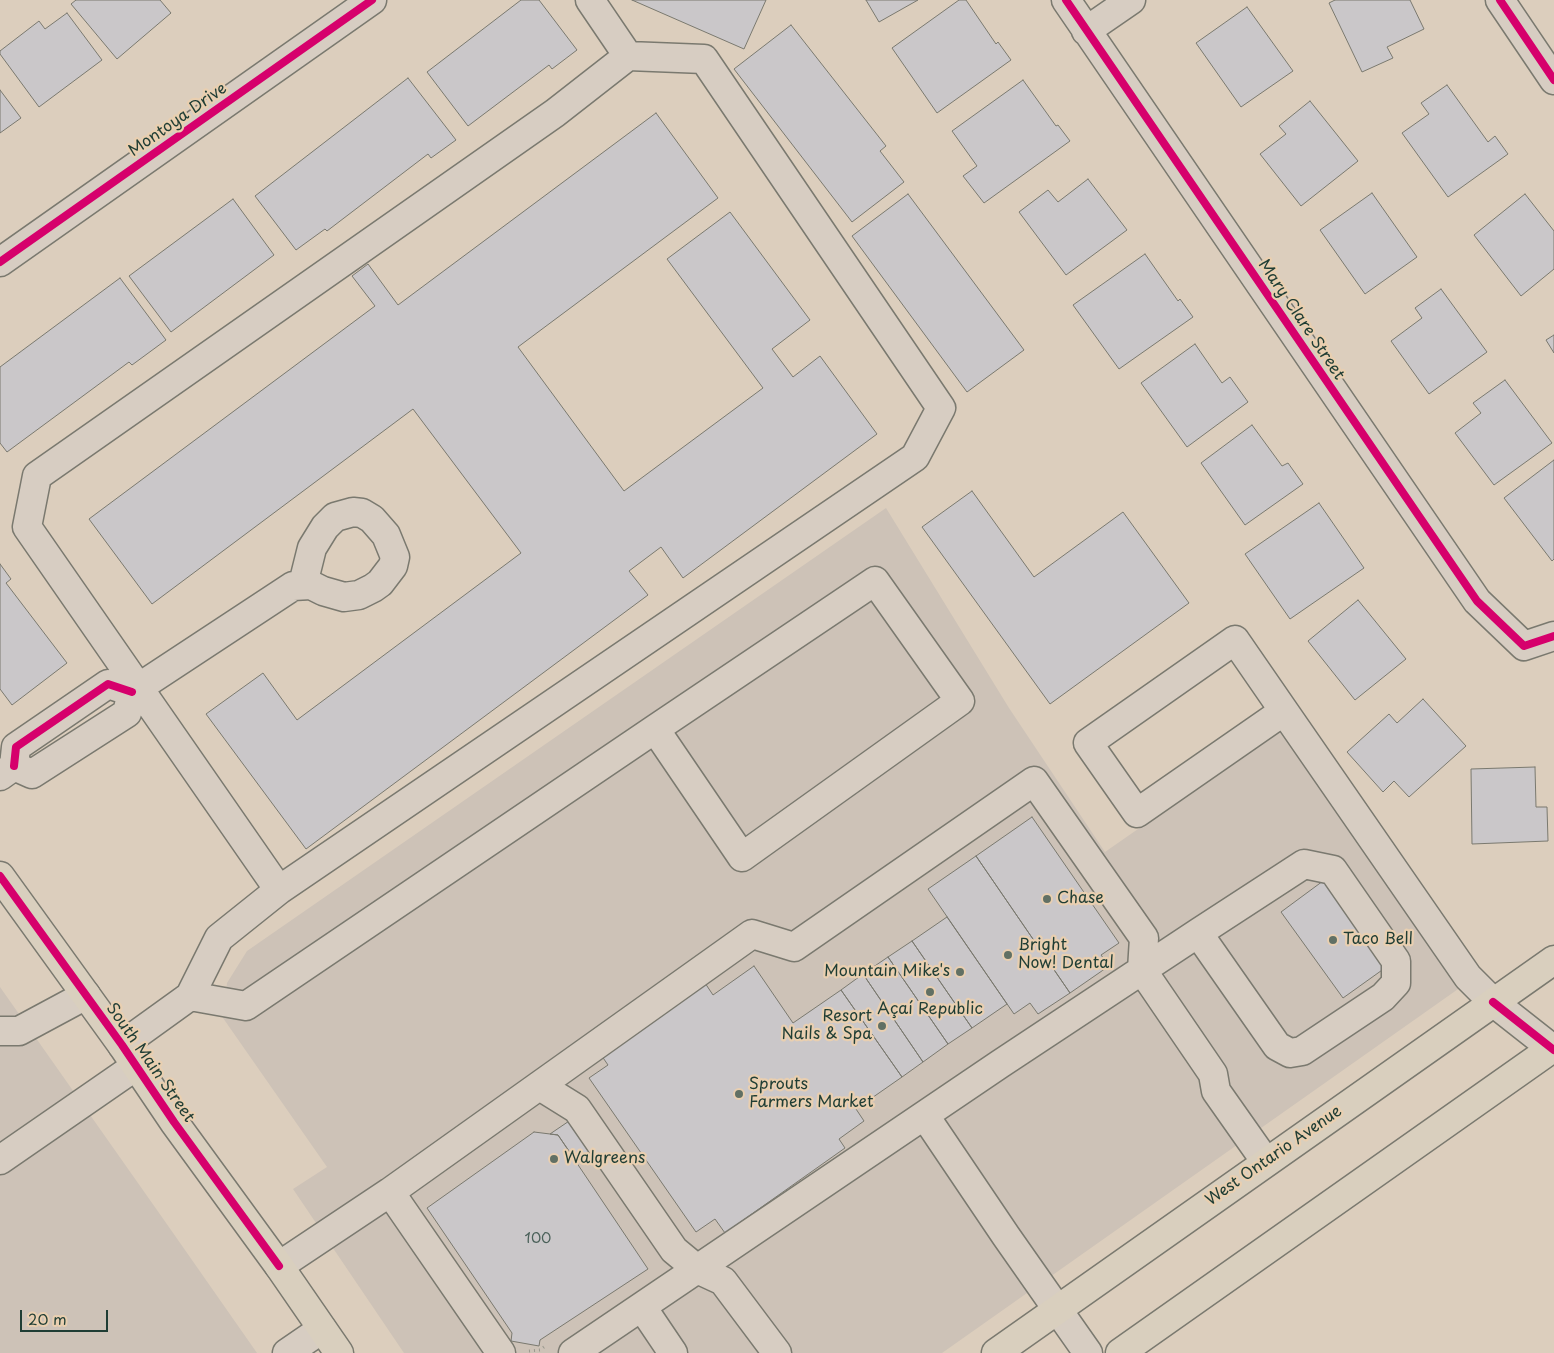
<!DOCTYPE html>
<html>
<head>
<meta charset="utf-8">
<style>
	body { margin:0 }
	#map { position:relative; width:1554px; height:1353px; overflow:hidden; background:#dccebd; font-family:"Playpen Sans",sans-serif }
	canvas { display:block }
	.scale { position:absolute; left:20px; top:1310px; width:88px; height:22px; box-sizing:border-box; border:2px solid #1f3d34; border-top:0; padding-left:6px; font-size:15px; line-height:18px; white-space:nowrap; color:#1f3d34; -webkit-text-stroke:4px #e9cfb0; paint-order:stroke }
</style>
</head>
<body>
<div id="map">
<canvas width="1554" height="1353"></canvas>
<div class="scale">20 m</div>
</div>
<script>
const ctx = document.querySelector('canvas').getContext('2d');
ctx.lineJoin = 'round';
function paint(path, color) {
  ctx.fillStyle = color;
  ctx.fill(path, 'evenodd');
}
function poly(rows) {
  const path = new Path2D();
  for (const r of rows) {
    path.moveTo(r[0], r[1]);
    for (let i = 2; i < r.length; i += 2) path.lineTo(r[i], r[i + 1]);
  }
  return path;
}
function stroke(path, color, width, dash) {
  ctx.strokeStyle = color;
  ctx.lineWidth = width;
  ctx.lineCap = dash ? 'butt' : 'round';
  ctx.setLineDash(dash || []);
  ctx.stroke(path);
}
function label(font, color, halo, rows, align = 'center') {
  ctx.font = font + ' "Playpen Sans",sans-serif';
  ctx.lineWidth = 4.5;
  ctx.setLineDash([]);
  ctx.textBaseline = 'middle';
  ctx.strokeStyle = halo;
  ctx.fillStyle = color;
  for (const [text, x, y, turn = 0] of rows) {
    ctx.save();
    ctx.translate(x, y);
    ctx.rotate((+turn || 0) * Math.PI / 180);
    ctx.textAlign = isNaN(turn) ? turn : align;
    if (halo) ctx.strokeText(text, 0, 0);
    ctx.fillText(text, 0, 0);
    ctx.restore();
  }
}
const built = poly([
	[886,508,1009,708,1105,852,1299,717,1478,975,942,1353,404,1353,293,1189,327,1167,223,1018,227,983,247,951],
	[0,987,164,1220,257,1353,0,1353]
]);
const building = poly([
	[76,0,160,0,171,13,117,59,71,4,76,0],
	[521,0,539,0,577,50,552,69,549,65,468,126,427,72,521,0],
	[632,0,766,0,744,49,632,0],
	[866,0,918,0,879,22,866,0],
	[959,0,966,0,996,44,998,42,1011,60,937,113,892,48,959,0],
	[1335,0,1410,0,1424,29,1387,47,1393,58,1362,72,1329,3,1335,0],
	[1247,7,1293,71,1241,107,1196,43,1247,7],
	[67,13,102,60,39,107,0,54,0,51,39,21,45,29,67,13],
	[791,25,886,146,880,151,904,182,852,222,734,69,791,25],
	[408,78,456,140,431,158,428,154,327,231,325,229,296,250,255,196,408,78],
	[1023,80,1056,126,1058,125,1070,141,984,203,963,176,977,166,952,131,1023,80],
	[1447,85,1488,142,1495,136,1508,154,1448,197,1402,133,1429,114,1421,103,1447,85],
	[0,90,21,118,0,133,0,90],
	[1310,101,1358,161,1301,206,1260,154,1286,134,1279,126,1310,101],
	[656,113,718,198,518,347,624,491,763,388,667,259,730,212,810,320,772,349,793,377,820,356,877,434,683,578,661,547,629,571,648,595,306,849,206,714,263,673,297,720,521,553,413,409,152,604,89,519,375,306,352,276,368,264,398,305,656,113],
	[1088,179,1127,230,1066,275,1019,212,1048,190,1058,202,1088,179],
	[1372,193,1417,257,1365,294,1320,230,1372,193],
	[908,194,1024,350,967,392,852,236,908,194],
	[1525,194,1554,231,1554,269,1521,296,1474,235,1525,194],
	[233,199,274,255,171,332,129,276,233,199],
	[1145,254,1178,301,1180,299,1193,317,1119,369,1073,305,1145,254],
	[120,278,166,340,132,365,129,362,7,452,0,443,0,367,120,278],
	[1441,289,1487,352,1429,394,1391,341,1422,318,1415,308,1441,289],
	[1554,335,1554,353,1546,340,1554,335],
	[1195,344,1222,383,1230,377,1248,402,1187,447,1141,383,1195,344],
	[1505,380,1552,443,1494,485,1455,433,1481,413,1473,403,1505,380],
	[1252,425,1282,466,1288,463,1303,484,1245,525,1201,463,1252,425],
	[1554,460,1554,559,1552,561,1504,498,1554,460],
	[972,491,1034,577,1123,512,1189,603,1050,704,922,527,972,491],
	[1319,503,1364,568,1290,619,1245,554,1319,503],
	[0,564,11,579,6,583,67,663,12,705,0,689,0,564],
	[1358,600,1406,659,1355,700,1308,641,1358,600],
	[1423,699,1466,746,1409,797,1394,781,1383,792,1347,752,1389,714,1397,723,1423,699],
	[1535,767,1536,807,1547,807,1548,841,1472,844,1471,769,1535,767],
	[1032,817,1119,943,1101,955,1109,966,1070,993,976,856,1032,817],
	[976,856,1070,993,1038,1014,1030,1003,1014,1014,928,889,976,856],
	[1323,881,1385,968,1343,998,1281,912,1323,881],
	[947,917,1007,1004,972,1028,912,941,947,917],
	[912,941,972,1028,948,1044,888,957,912,941],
	[888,957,948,1044,923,1062,863,974,888,957],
	[754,966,793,1023,841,990,902,1077,856,1109,864,1121,839,1139,845,1148,725,1233,715,1219,696,1232,589,1078,608,1065,597,1049,701,977,713,995,754,966],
	[863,974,923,1062,902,1077,841,990,863,974],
	[578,1115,599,1146,576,1161,558,1135,550,1134,578,1115],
	[534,1132,558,1135,648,1269,540,1340,539,1346,511,1341,512,1333,427,1208,534,1132]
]);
const path = poly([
	[529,1351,540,1350,544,1347]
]);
const minor = poly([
	[590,0,628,56],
	[1066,0,1477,601,1524,646,1554,636],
	[1500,0,1554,80],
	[1086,31,1131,0],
	[628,56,704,59,941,408,915,457,279,890,27,527,37,476,555,113,628,56],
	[0,262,372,0],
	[1284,711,1137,813,1088,743,1235,640,1284,711,1468,977,1493,1002,1554,1050],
	[14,766,32,774,127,713,132,692,293,586,311,585,323,591,344,597,359,595,373,588,380,583,393,566,395,557,386,535,372,519,362,513,353,512,335,517,325,527,312,548,303,584],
	[0,776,14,766,16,747,108,684,132,692],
	[190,996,246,1006,655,729,875,581,960,701,742,857,655,729],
	[0,1031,19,1031,86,995],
	[122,1045,190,996,219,938,279,890],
	[540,1086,577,1109,674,1250,697,1269,723,1281,777,1353],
	[925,1116,1006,1236,1088,1353],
	[0,1160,136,1066],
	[390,1192,501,1353],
	[279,1266,390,1192,752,934,794,947,1034,781,1144,938,1142,970,1213,1074,1216,1091,1266,1162],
	[642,1307,673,1353],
	[287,1353,322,1329],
	[573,1353,1000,1064,1198,933,1304,864,1333,870,1396,961,1396,983,1383,997,1302,1051,1290,1053,1277,1046,1198,933]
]);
const major = poly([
	[0,876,122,1045,174,1122,279,1266,339,1353],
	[996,1353,1554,960],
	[1120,1353,1554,1047]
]);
const cycleway = poly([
	[1066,0,1477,601,1524,646,1554,636],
	[1500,0,1554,80],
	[0,262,372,0],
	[14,766,16,747,108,684,132,692],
	[0,876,122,1045,174,1122,279,1266],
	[1493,1002,1554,1050]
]);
const markers = [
	[1047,899,5,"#617064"],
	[1333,940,5,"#617064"],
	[1008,955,5,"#617064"],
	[960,972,5,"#617064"],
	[930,992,5,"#617064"],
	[882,1026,5,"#617064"],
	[739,1094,5,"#617064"],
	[554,1159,5,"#617064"]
];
const numberNames = [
	["100",538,1239]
];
const streetNames = [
	["Montoya Drive",178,120,-35],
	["Mary Clare Street",1301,320,56],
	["South Main Street",150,1063,55],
	["West Ontario Avenue",1274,1156,-35]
];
const poiNames = [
	["Chase",1057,899],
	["Taco Bell",1343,940],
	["Bright",1018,946],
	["Now! Dental",1018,964],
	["Mountain Mike's",950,972,"right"],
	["Açaí Republic",930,1010,"center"],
	["Resort",872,1017,"right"],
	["Nails & Spa",872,1035,"right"],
	["Sprouts",749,1085],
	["Farmers Market",749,1103],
	["Walgreens",564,1159]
];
paint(built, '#cdc2b7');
paint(building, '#cac7c9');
stroke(building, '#7a796f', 1);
stroke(minor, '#7a796f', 31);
stroke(major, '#7a796f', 31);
stroke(path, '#9b988e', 3, [1, 4]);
stroke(minor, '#d7cdc2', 28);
stroke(major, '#d9cfbe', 28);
stroke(cycleway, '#d6006c', 8);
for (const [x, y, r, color] of markers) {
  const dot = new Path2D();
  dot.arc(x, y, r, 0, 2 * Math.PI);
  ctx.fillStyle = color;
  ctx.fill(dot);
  stroke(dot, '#e9cfb0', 2);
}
label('14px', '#4a6059', null, numberNames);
label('16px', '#1f3d34', '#e9cfb0', streetNames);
label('16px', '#1f3d34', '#e9cfb0', poiNames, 'left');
</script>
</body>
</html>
